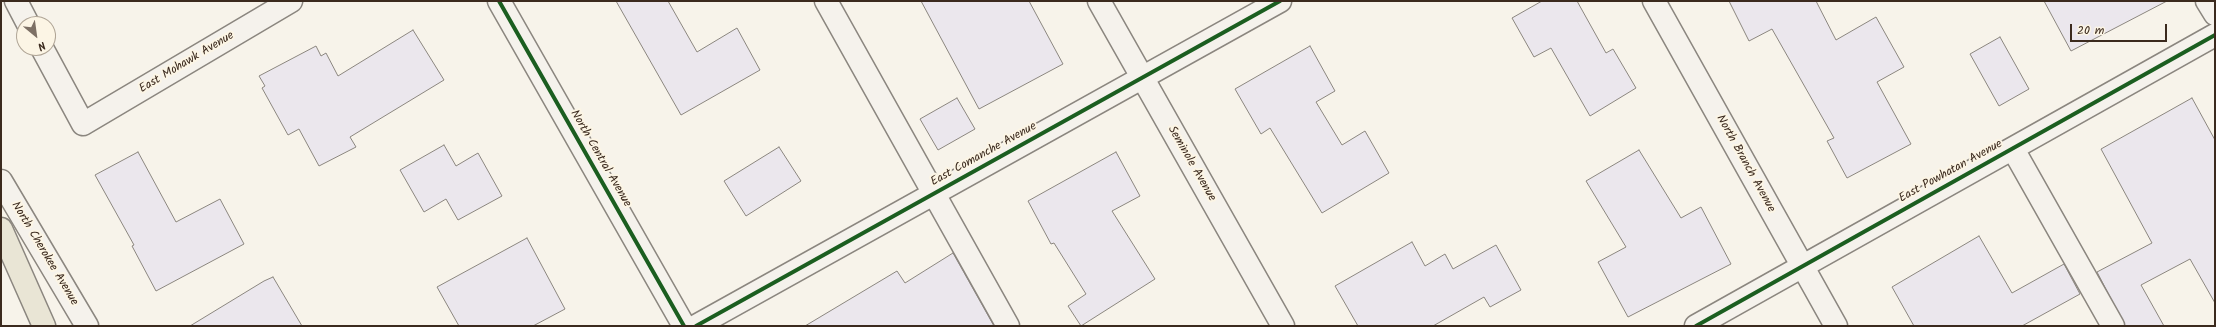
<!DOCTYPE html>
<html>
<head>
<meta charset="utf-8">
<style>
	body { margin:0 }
	#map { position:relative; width:2216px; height:327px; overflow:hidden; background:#f7f3ea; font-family:Kalam,sans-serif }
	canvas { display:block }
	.frame { position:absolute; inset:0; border:2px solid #3b2a1e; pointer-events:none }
	.north { position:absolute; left:16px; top:16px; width:40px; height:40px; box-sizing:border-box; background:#fcf5e5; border:1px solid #afa495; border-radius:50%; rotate:151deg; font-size:11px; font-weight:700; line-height:16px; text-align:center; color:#3b2a1e }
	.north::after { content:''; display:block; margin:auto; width:14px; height:18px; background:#7d7065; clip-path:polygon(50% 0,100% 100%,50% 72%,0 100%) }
	.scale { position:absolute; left:2070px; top:24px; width:97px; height:18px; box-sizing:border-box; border:2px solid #3b2a1e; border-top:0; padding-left:5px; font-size:12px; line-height:14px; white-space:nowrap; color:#3b2a1e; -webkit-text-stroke:3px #fcf5e5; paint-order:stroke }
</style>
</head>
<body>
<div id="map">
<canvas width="2216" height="327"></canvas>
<div class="frame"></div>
<div class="north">N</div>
<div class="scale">20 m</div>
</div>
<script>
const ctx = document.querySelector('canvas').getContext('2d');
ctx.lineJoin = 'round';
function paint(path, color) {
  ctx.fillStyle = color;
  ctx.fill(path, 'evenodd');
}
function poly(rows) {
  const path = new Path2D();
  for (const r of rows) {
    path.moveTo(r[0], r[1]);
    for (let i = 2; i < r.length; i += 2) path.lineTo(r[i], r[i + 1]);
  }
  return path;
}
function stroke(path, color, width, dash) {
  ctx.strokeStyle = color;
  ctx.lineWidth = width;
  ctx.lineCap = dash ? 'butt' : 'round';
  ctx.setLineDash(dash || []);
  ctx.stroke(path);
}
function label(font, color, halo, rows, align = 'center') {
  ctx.font = font + ' Kalam,sans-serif';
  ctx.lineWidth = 4;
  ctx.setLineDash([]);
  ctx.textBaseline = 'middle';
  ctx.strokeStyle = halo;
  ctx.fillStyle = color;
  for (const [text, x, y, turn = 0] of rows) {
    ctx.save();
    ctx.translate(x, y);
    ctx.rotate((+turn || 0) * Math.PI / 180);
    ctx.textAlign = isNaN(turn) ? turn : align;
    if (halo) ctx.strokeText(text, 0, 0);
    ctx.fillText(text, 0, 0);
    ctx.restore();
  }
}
const building = poly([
	[616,1,668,1,697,52,737,28,760,70,681,115,616,1],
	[921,1,1029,1,1063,64,979,109,921,1],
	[1542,1,1577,1,1606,53,1613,49,1636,88,1590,116,1551,48,1534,57,1512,18,1542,1],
	[1729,1,1816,1,1836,40,1876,17,1904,67,1877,82,1911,144,1847,178,1827,141,1834,138,1772,29,1749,41,1729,1],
	[2044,1,2167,1,2071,51,2044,1],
	[413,30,444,80,350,137,356,147,319,166,299,129,288,135,262,88,265,86,259,76,316,46,321,56,326,53,338,76,413,30],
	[2000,37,2029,89,1999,106,1970,54,2000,37],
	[1310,46,1335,91,1316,102,1342,145,1365,131,1389,173,1322,213,1270,128,1261,134,1235,89,1310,46],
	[957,98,975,129,938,150,920,119,957,98],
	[2192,98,2215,140,2215,303,2190,259,2141,285,2164,326,2125,326,2097,272,2152,243,2101,149,2192,98],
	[444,145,456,166,478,153,502,196,458,220,446,199,424,212,400,170,444,145],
	[779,147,801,181,746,216,724,181,779,147],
	[1639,150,1681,218,1701,207,1731,264,1628,317,1598,262,1626,247,1586,181,1639,150],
	[138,152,176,222,220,199,244,244,156,291,132,246,134,245,95,175,138,152],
	[1116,152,1140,196,1112,211,1155,279,1081,326,1068,306,1086,294,1054,243,1051,244,1028,201,1116,152],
	[1979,236,2012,293,2064,264,2080,294,2022,326,1914,326,1892,287,1979,236],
	[527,238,565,309,533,326,459,326,437,287,527,238],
	[1412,242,1425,266,1445,254,1453,269,1496,245,1521,290,1490,307,1484,297,1433,326,1358,326,1335,286,1412,242],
	[953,253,994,326,805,326,897,271,905,283,953,253],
	[273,277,302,326,190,326,264,281,273,277]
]);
const minor = poly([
	[16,1,28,24],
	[499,1,684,326],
	[826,1,1008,326],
	[1099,1,1283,326],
	[1654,1,1836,326],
	[2207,1,2215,14],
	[42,48,83,124,291,1],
	[2013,149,2113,326],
	[1,181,87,326],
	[696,326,1280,1],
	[1696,326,2215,35]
]);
const highway = poly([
	[1,229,44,326]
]);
const cycleway = poly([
	[499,1,684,326],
	[696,326,1280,1],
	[1696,326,2215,35]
]);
const streetNames = [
	["East Mohawk Avenue",187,63,-31],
	["East Comanche Avenue",984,155,-29],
	["North Central Avenue",600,159,60],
	["Seminole Avenue",1191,164,60],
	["North Branch Avenue",1745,164,61],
	["East Powhatan Avenue",1951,172,-29],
	["North Cherokee Avenue",44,254,59]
];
paint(building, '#ebe7ed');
stroke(building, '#8b867f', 1);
stroke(minor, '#8b867f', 25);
stroke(highway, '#8b867f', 25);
stroke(minor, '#f5f2ec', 22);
stroke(highway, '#e9e5d5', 22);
stroke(cycleway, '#1b5e20', 4);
label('12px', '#3b2a1e', '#fcf5e5', streetNames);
</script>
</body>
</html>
